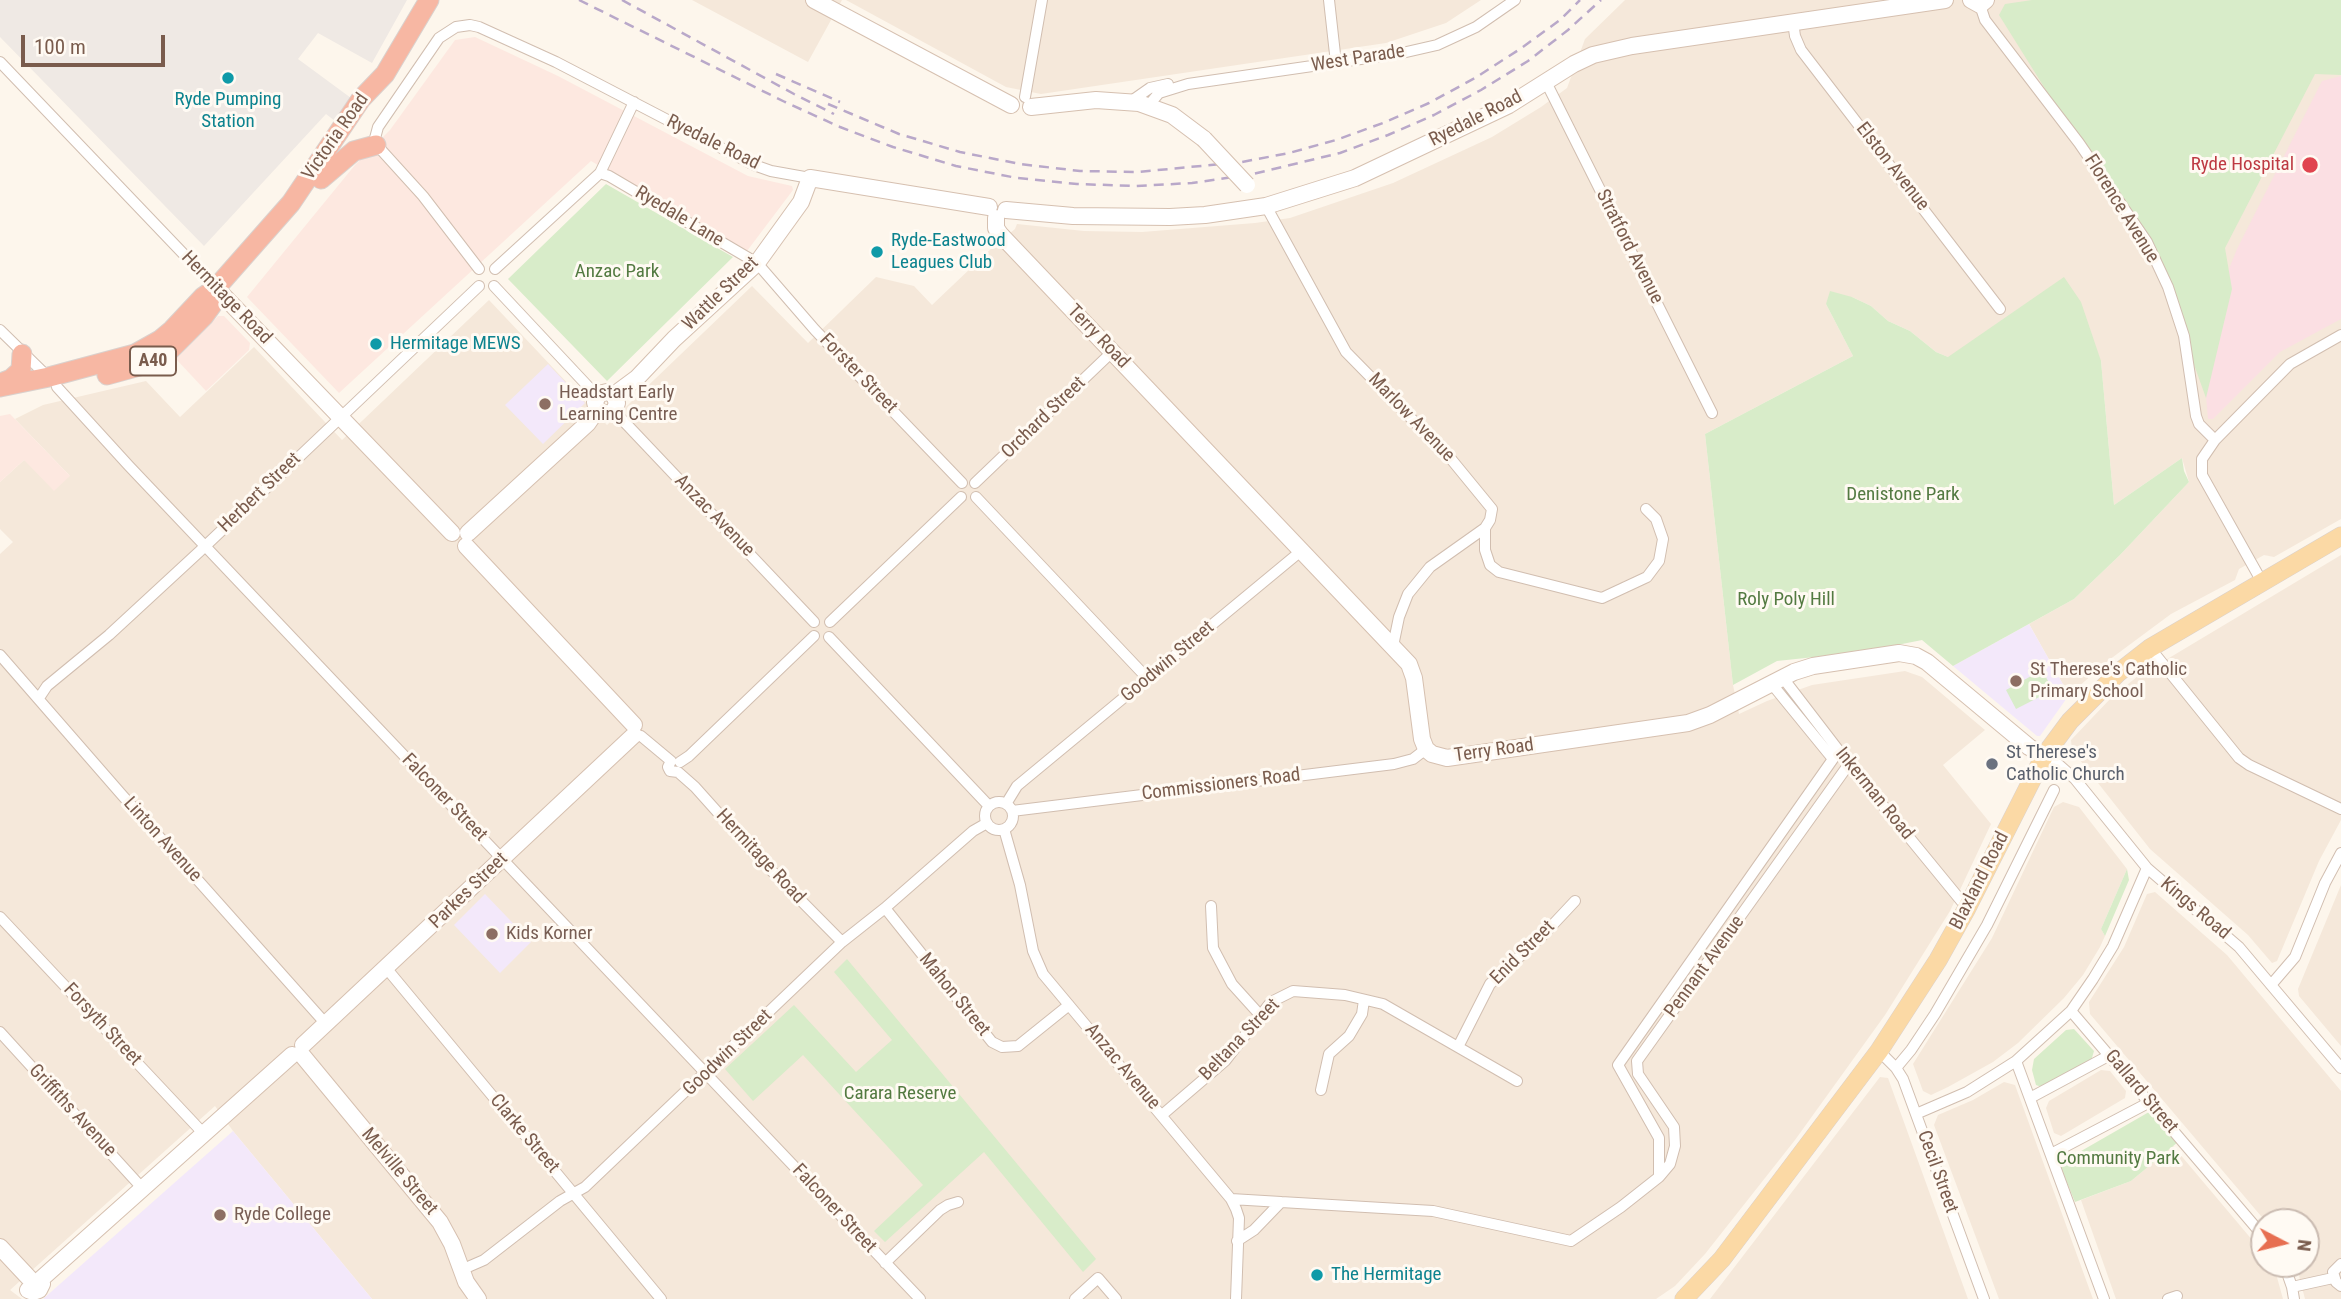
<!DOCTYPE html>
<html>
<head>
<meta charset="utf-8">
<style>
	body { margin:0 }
	#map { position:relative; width:2341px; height:1299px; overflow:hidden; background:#fdf6ec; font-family:"Roboto Condensed",sans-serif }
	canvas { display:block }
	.north { position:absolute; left:2250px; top:1208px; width:70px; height:70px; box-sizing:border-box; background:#fffaf3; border:2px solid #cabbb1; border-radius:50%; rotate:97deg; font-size:19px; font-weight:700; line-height:28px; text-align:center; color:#7a5c4d }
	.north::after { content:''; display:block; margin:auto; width:24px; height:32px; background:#e76f51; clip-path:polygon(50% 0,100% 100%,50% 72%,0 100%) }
	.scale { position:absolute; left:21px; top:35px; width:144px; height:32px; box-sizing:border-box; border:4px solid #7a5c4d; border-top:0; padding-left:9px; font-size:21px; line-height:24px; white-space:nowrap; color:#7a5c4d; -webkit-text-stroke:5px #fffaf3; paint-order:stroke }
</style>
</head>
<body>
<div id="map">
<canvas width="2341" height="1299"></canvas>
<div class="north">N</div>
<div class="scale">100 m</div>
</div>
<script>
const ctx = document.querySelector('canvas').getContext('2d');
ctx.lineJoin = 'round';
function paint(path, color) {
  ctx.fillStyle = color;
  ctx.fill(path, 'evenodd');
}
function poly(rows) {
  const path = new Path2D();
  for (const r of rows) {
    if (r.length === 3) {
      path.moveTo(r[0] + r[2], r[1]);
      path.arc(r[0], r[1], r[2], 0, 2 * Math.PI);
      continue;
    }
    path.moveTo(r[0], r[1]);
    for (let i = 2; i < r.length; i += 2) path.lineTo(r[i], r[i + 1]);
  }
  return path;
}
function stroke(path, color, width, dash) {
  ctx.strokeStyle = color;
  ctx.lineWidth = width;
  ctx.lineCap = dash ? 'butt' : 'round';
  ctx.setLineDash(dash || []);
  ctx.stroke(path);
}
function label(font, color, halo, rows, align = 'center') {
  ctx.font = font + ' "Roboto Condensed",sans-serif';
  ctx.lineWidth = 6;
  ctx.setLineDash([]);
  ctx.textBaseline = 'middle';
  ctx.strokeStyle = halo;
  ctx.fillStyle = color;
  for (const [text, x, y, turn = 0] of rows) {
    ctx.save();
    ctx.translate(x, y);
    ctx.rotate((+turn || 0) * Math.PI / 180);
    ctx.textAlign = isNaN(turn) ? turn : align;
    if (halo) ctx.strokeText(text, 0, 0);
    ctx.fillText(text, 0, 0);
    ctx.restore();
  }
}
const residential = poly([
	[692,0,842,0,808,62],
	[846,0,1481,0,1446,23,1386,43,1041,94,1006,87],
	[1625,0,2341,0,2341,519,2274,557,2264,555,2239,569,2235,580,2171,614,2109,660,2069,695,2029,624,2074,599,2120,555,2189,482,2182,458,2114,505,2101,361,1948,357,1936,352,1910,331,1888,321,1871,306,1852,297,1826,304,1853,356,1705,434,1733,685,1739,714,1767,701,1812,685,1905,671,1922,677,1985,730,1943,765,1991,824,1950,911,1885,1015,1795,1140,1705,1254,1675,1286,1656,1299,372,1299,233,1131,215,1106,10,1290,22,1299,0,1299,0,554,13,542,0,529,0,482,24,460,70,476,15,419,43,405,146,381,180,417,254,347,342,440,489,300,607,425,752,286,808,343,876,277,914,286,932,305,993,247,1015,229,1017,224,1084,231,1142,232,1255,223,1290,218,1393,183,1492,137,1541,107,1567,88,1585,39],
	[2341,555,2341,820,2319,861,2277,961,2272,963,2248,935,2150,849,2072,750,2071,740,2111,698,2149,667,2154,667],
	[2063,802,2079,807,2127,869,2101,929,2105,936,2100,947,2083,975,2064,998,2018,1043,1993,1062,1948,1087,1931,1095,1923,1091,1913,1064,1992,938,2054,807],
	[2341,885,2341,1046,2299,996,2298,989],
	[2155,892,2227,955,2341,1091,2341,1299,2305,1299,2296,1264,2306,1264,2306,1222,2266,1222,2090,1014,2089,1002,2124,947,2147,894],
	[2101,1070,2110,1071,2126,1091,2125,1098,2061,1136,2054,1133,2046,1108,2049,1101],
	[1880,1077,1888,1078,1968,1299,1710,1299],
	[2004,1082,2015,1085,2093,1299,1999,1299,1934,1125,1938,1115,1973,1100],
	[2173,1146,2264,1254,2264,1264,2271,1264,2275,1270,2283,1299,2116,1299,2081,1200,2131,1181]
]);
const commercial = poly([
	[475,37,558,76,748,176,792,186,793,190,747,251,591,161,339,393,247,297,355,165,390,130,455,40],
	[218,316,224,316,250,343,249,350,206,391,176,359],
	[10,414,70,476,54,491,24,460,0,482,0,416]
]);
const industrial = poly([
	[0,0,407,0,372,63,318,33,298,59,351,98,335,121,326,114,204,246,0,37]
]);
const education = poly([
	[548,364,585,403,543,444,505,405],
	[2029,624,2069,695,2040,736,2037,736,1953,666],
	[485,894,531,942,500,973,454,925],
	[233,1131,372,1299,43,1299]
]);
const medical = poly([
	[2341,76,2341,319,2280,352,2213,419,2208,419,2201,338,2237,249,2322,81]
]);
const green = poly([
	[2032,0,2341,0,2341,75,2315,74,2225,248,2232,289,2206,398,2152,248,2079,143,1999,15,2005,4],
	[606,184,733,257,607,381,508,279],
	[2064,277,2081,302,2101,361,2114,505,2182,458,2184,471,2189,482,2120,555,2074,599,1953,666,1922,640,1862,652,1777,661,1733,685,1705,434,1853,356,1826,304,1830,291,1852,297,1871,306,1888,321,1910,331,1936,352,1948,357],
	[2042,670,2053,690,2016,709,2006,690],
	[2127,869,2129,880,2105,936,2101,929],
	[847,959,1096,1259,1083,1272,984,1152,885,1242,874,1231,923,1185,803,1055,753,1101,725,1069,794,1005,856,1072,892,1040,834,972],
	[2074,1029,2094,1051,2091,1061,2044,1088,2036,1085,2032,1070,2034,1059,2066,1030],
	[2149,1112,2178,1142,2131,1181,2075,1202,2061,1168,2062,1162]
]);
const street = poly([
	[1329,0,1336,63],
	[1980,5,1985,20,2079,143,2147,242,2168,287,2184,336,2196,416,2199,424,2215,440],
	[1793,22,1795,36,1801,50,2000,309],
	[0,62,216,288],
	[1546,82,1712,413],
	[1025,97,1042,0],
	[1130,102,1150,88,1168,84],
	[1148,106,1159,93,1188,84,1402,53,1437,45,1476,27,1515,0],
	[600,173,609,176,757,263,815,330,962,483],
	[1266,206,1346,352,1451,459,1492,509,1490,520,1485,528,1485,550,1490,565,1499,572,1602,598,1647,577,1659,561,1663,539,1656,519,1646,509],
	[479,269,423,196,374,142,378,127,439,38,456,27,470,25,479,27,556,62,754,165,771,171,810,178],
	[495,269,600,173,634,102],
	[494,286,597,396],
	[0,330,48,377],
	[57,387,129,466,920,1299],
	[614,411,814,622],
	[975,483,1112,352],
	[976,497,1148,679],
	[2262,582,2202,475,2202,459,2215,440,2290,364,2341,335],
	[830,622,961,497],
	[829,637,989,806],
	[1393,646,1399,617,1408,594,1430,567,1485,528],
	[2150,648,2239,758,2249,765,2341,809],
	[0,655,122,795,326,1024],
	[1783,678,1849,764,1967,908],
	[39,698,47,686,109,635,200,551,479,286],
	[641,736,671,761],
	[2044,756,2058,764,2075,779,2147,868,2239,947,2341,1068],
	[671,761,668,767,670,771,678,772,695,787,754,853,842,942],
	[680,762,689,756,814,636],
	[999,816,14],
	[1006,804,1017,786,1301,551],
	[1012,811,1394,764,1413,759,1426,749],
	[1004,829,1020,885,1033,951,1043,974,1231,1199,1236,1209,1239,1218,1236,1299],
	[1211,906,1213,948,1232,984,1260,1015],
	[885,908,992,1042,1002,1047,1018,1046,1069,1005],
	[0,917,204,1134],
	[387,969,661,1299],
	[2271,985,2295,957,2325,883,2341,853],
	[2071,1011,2264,1237],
	[0,1032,143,1189],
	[1458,1047,1490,984,1545,933,1575,901],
	[1879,1051,1896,1068,1903,1079,1984,1299],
	[2016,1061,2104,1299],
	[1896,1068,1911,1050,1935,1014,1987,925,2054,790],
	[1321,1090,1329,1054,1349,1036,1362,1014,1364,1000],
	[2030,1098,2110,1055],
	[1916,1114,1967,1092,2016,1061,2071,1011,2093,979,2113,946,2147,868],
	[1162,1115,1225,1061,1271,1002,1293,991,1345,995,1383,1004,1517,1081],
	[2051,1154,2150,1102],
	[1659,1177,1659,1138,1618,1065,1833,759,1771,683],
	[1231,1199,1281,1202],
	[1237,1241,1254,1230,1281,1202,1433,1211,1571,1241,1621,1207,1659,1177,1670,1164,1675,1146,1674,1127,1638,1074,1637,1061,1849,764],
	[885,1263,940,1210,948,1205,958,1202],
	[2284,1264,2292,1287,2294,1299],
	[2341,1264,2333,1272,2336,1282,2341,1286],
	[461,1270,484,1260,560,1201,585,1187,842,942,885,908,973,831,987,823],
	[2292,1287,2333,1278],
	[1075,1299,1098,1278,1116,1299],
	[2168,1299,2177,1296]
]);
const secondary = poly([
	[814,0,1011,105],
	[1971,0,1980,5,1986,0],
	[1031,107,1096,100,1139,103,1172,115,1204,139],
	[1006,210,1073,216,1170,217,1205,215,1266,206,1355,178,1509,105,1574,64,1593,55,1632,46,1945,0],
	[996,218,996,228,1000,234,1409,664,1414,678,1422,739,1426,749,1432,754,1447,758,1688,723,1710,715,1794,672,1813,666,1899,653,1916,656,1927,662,2029,747,2044,756],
	[216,288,452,533],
	[614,395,637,378,674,339,757,263,801,202,810,178,989,207],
	[597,410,607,414,614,411,617,403,614,395],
	[597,410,595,402,599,394,607,392,614,395],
	[468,533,588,423,597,410],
	[466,546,634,725],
	[303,1045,634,735],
	[302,1055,440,1222,452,1244,466,1282,478,1299],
	[0,1247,29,1278],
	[40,1280,292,1055],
	[28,1290,33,1292,39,1290,42,1284,40,1280]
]);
const primary = poly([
	[1684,1299,1722,1259,1879,1051,1938,960,1967,908,2044,756,2070,721,2118,673,2150,648,2341,536]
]);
const highway = poly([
	[321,179,354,151,376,145],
	[107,375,147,364,168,352,204,316,212,305,215,295],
	[1,383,11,379,21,370,22,354],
	[0,387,49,377,135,354,160,340,172,330,203,297,216,288,291,203,361,99,385,74,429,0]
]);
const rail = poly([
	[579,0,785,102,840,127,893,147,956,166,1017,178,1077,184,1136,186,1192,183,1253,174,1340,153,1388,135,1434,115,1481,90,1528,61,1568,30,1601,0],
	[622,0,794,94,834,114],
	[776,74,840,102],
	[828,104,899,134,960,152,1020,164,1080,171,1138,172,1242,162,1289,153,1336,140,1383,123,1429,103,1475,78,1520,49,1560,20,1580,0]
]);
const secondaryBridge = poly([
	[1204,139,1247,185]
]);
const markers = [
	[228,78,7,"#0f9aa8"],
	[2310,165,9,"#e0444e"],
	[877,252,7,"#0f9aa8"],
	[376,344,7,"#0f9aa8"],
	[545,404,7,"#8d6e63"],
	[2016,681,7,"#8d6e63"],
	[1992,764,7,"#6b7280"],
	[492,934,7,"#8d6e63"],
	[220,1215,7,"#8d6e63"],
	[1317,1275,7,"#0f9aa8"]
];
const shields = [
	[153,361,46]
];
const shieldNames = [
	["A40",153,361]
];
const streetNames = [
	["West Parade",1358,59,-9],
	["Ryedale Road",1476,119,-27],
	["Victoria Road",336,137,-55],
	["Ryedale Road",713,143,26],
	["Elston Avenue",1892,167,52],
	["Florence Avenue",2121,209,58],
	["Ryedale Lane",679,217,31],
	["Stratford Avenue",1629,247,63],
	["Wattle Street",721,294,-44],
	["Hermitage Road",226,298,46],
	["Terry Road",1098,337,46],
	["Forster Street",858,374,46],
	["Orchard Street",1044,418,-44],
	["Marlow Avenue",1411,418,46],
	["Herbert Street",260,493,-44],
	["Anzac Avenue",714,516,46],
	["Goodwin Street",1168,662,-40],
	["Terry Road",1494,751,-8],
	["Commissioners Road",1221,785,-7],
	["Inkerman Road",1874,794,51],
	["Falconer Street",444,798,46],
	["Linton Avenue",162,840,48],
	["Hermitage Road",760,857,47],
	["Blaxland Road",1980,881,-63],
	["Parkes Street",469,891,-44],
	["Kings Road",2195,909,40],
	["Enid Street",1523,953,-45],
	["Pennant Avenue",1705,967,-54],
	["Mahon Street",954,995,51],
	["Forsyth Street",102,1025,47],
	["Beltana Street",1240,1040,-46],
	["Goodwin Street",728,1053,-44],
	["Anzac Avenue",1122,1067,50],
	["Gallard Street",2141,1092,50],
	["Griffiths Avenue",72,1111,47],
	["Clarke Street",524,1134,50],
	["Melville Street",399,1172,50],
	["Cecil Street",1937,1172,70],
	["Falconer Street",834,1209,47]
];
const cultureNames = [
	["Ryde Pumping",228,100,"center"],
	["Station",228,122,"center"],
	["Ryde-Eastwood",891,241],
	["Leagues Club",891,263],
	["Hermitage MEWS",390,344],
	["The Hermitage",1331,1275]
];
const healthNames = [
	["Ryde Hospital",2294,165]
];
const parkNames = [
	["Anzac Park",617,272],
	["Denistone Park",1903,495],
	["Roly Poly Hill",1786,600],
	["Carara Reserve",900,1094],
	["Community Park",2118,1159]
];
const educationNames = [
	["Headstart Early",559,393],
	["Learning Centre",559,415],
	["St Therese's Catholic",2030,670],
	["Primary School",2030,692],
	["Kids Korner",506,934],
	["Ryde College",234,1215]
];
const worshipNames = [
	["St Therese's",2006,753],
	["Catholic Church",2006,775]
];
paint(residential, '#f5e8da');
paint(commercial, '#fde8e0');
paint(industrial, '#efe9e4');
paint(education, '#f3e8fa');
paint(medical, '#fbdfe3');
paint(green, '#d8ecc9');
stroke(street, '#d1beb0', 12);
stroke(secondary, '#d6c0b0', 18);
stroke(primary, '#dad1cd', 19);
stroke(highway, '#dad1cd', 21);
stroke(street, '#fff', 10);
stroke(secondary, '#fff', 16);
stroke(primary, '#fbd9a5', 18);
stroke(highway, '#f7b7a3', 19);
stroke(rail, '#b9a8c9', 2.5, [10, 7]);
stroke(secondaryBridge, '#d6c0b0', 18, []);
stroke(secondaryBridge, '#fff', 16);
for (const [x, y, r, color] of markers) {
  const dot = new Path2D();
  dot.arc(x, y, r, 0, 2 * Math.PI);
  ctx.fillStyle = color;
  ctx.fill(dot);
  stroke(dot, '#fffaf3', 2.5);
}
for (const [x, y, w] of shields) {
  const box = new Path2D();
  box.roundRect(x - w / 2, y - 14.5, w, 29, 5);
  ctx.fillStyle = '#fffaf3';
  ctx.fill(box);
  stroke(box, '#7a5c4d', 2);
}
label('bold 18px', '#7a5c4d', null, shieldNames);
label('19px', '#7a5c4d', '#fffaf3', streetNames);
label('19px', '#0d838f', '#fffaf3', cultureNames, 'left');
label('19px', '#be3a42', '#fffaf3', healthNames, 'right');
label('19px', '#537a41', '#fffaf3', parkNames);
label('19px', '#785e54', '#fffaf3', educationNames, 'left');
label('19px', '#5b616d', '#fffaf3', worshipNames, 'left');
</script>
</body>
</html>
